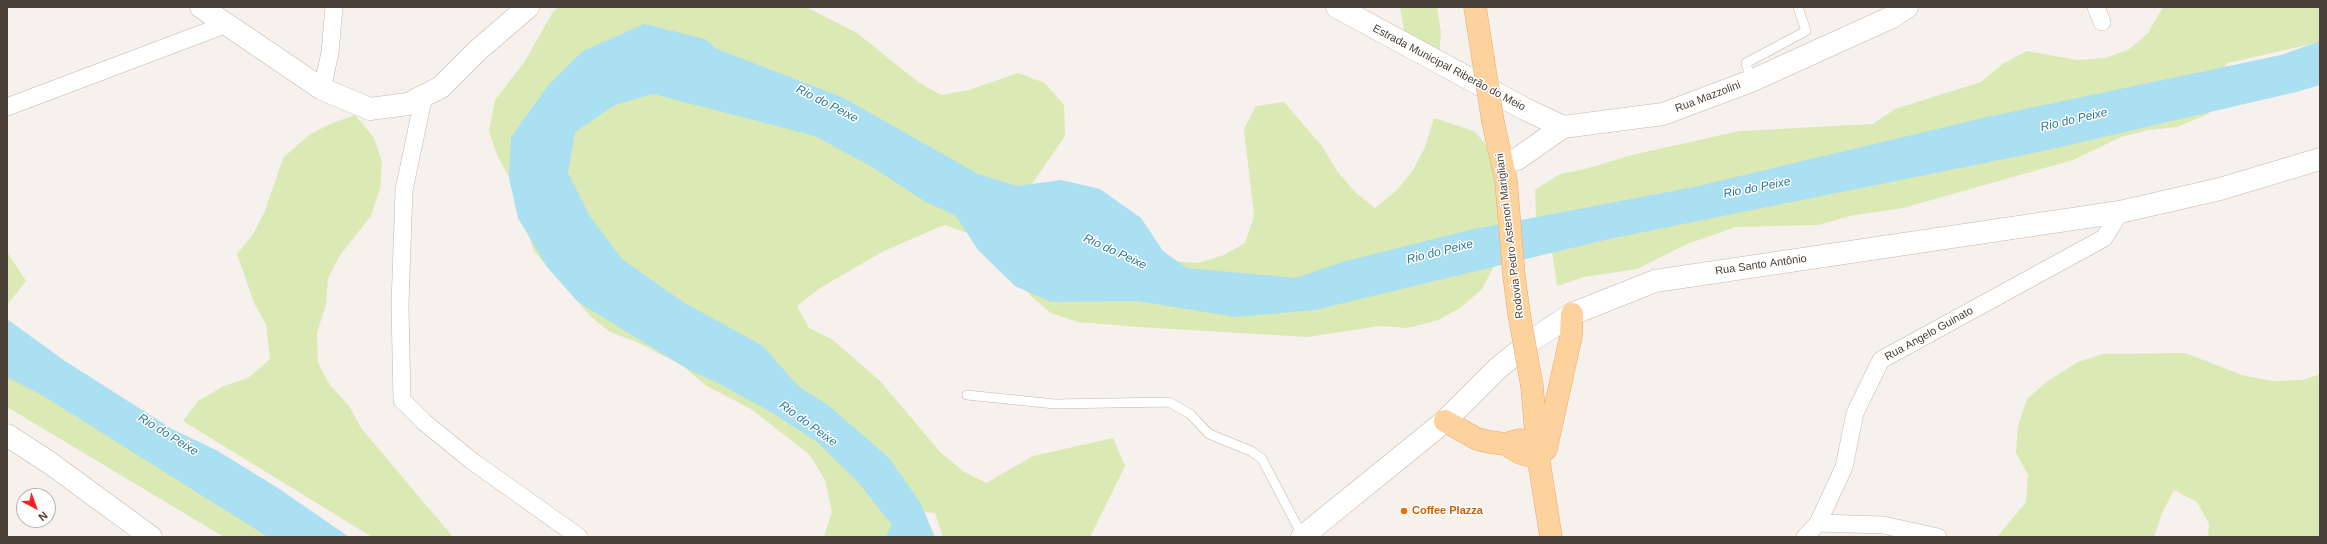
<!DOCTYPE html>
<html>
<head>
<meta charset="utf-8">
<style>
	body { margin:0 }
	#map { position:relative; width:2327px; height:544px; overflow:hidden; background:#f6f1ec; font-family:Arial,sans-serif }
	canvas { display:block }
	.frame { position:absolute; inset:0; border:8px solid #4b4139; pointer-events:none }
	.north { position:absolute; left:16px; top:488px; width:40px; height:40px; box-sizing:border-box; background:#fff; border:1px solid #b7b3b0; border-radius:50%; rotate:139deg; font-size:11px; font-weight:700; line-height:16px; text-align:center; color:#4b4139 }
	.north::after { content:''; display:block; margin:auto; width:14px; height:18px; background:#f91f23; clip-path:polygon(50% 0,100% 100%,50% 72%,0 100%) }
</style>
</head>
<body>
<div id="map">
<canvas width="2327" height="544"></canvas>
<div class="frame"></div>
<div class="north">N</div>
</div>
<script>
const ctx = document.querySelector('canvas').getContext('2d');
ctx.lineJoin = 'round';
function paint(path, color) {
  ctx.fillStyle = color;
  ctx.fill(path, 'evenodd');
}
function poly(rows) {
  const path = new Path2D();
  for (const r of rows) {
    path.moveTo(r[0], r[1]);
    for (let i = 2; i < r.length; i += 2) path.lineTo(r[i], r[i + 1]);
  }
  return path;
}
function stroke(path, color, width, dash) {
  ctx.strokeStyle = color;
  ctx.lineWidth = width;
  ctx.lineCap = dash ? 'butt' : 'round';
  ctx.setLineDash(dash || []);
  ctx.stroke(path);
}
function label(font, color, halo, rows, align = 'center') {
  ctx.font = font + ' Arial,sans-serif';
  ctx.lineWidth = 3;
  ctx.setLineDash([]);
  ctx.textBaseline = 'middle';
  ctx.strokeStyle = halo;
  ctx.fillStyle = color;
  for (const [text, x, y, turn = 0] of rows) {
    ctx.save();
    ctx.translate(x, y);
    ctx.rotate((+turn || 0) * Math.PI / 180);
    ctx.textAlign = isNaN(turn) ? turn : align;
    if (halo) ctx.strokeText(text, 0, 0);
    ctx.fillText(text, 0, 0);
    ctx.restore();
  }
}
const green = poly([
	[559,7,806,7,857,33,918,82,941,95,969,90,1018,73,1045,83,1064,105,1065,136,1023,197,1172,261,1199,263,1224,255,1245,243,1254,216,1244,129,1256,106,1284,102,1322,146,1337,171,1356,193,1375,208,1397,190,1413,170,1425,147,1434,118,1474,131,1496,156,1501,184,1494,266,1482,289,1460,308,1438,320,1407,328,1380,326,1307,337,1139,327,1078,322,1051,313,1032,297,991,250,971,234,944,225,884,251,820,288,797,306,809,328,833,340,881,382,940,452,963,471,986,483,1033,456,1113,438,1125,466,1090,537,943,537,935,513,908,511,899,537,824,537,832,512,825,480,810,455,751,409,705,385,683,366,637,342,610,332,591,317,534,251,509,177,497,155,489,131,495,100,525,61,553,12],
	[1400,7,1437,7,1441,32,1439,59,1406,43],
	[2163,7,2320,7,2320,42,2228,63,2225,65,2223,92,2208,114,2177,127,2149,130,2121,137,2073,160,1903,208,1849,216,1819,225,1736,227,1687,244,1637,269,1584,277,1557,286,1550,237,1536,216,1535,190,1560,174,1585,169,1632,155,1739,131,1873,124,1895,109,1981,82,2004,63,2027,51,2077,60,2105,58,2128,50,2148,33],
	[355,115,374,138,382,162,380,189,371,216,340,255,328,278,326,305,317,332,318,363,330,385,349,406,361,428,453,537,372,537,183,421,198,401,224,386,248,378,270,359,266,324,254,303,237,254,253,234,265,211,283,158,309,135,330,124],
	[7,252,26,281,7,305],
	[2185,353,2242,375,2272,381,2303,380,2320,374,2320,537,2208,537,2209,524,2197,502,2174,490,2162,513,2154,537,1997,537,2026,502,2028,475,2016,453,2018,426,2027,399,2049,380,2078,362,2103,354],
	[7,358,323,537,224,537,7,407]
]);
const water = poly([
	[644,24,705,39,717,49,842,97,978,174,1017,186,1061,180,1100,189,1141,218,1163,251,1187,268,1296,278,1342,262,1474,229,1694,187,1987,117,2281,55,2320,41,2320,85,2296,92,2039,152,1609,239,1315,310,1236,317,1137,301,1051,302,1015,286,978,250,956,216,926,202,872,167,815,136,653,94,615,105,575,132,568,173,589,215,622,259,683,302,763,346,798,386,828,405,889,458,920,502,935,537,885,537,892,525,857,481,817,442,771,412,718,383,689,370,578,302,547,267,518,218,509,178,511,137,549,84,583,51],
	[7,319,65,361,172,429,216,450,278,488,349,537,268,537,45,397,7,377]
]);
const service = poly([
	[1751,81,1746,63,1806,31,1798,7],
	[967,395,1055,404,1169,402,1190,414,1209,434,1251,451,1262,459,1303,537]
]);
const minor = poly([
	[2096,7,2102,22],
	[322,89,330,53,334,7],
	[424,95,404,190,400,305,402,400,424,422,472,461,579,537],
	[7,107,227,24],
	[1818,523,1883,525,1938,537],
	[1805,537,1818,523,1844,467,1855,413,1881,360,2104,238,2120,212]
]);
const tertiary = poly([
	[201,7,322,89,370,109,408,104,441,87,477,51,528,7],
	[1337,7,1525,109,1563,127],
	[1503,163,1517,159,1563,127,1663,114,1751,81,1892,17,1907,7],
	[7,435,50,463,151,537],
	[1302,537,1445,421,1497,369,1531,341,1572,314,1655,281,2120,212,2220,189,2320,159]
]);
const primary = poly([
	[1475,7,1483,58],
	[1493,122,1506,180,1514,276,1519,314],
	[1532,386,1538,456,1551,537],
	[1445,421,1477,439,1490,442,1505,444,1519,440],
	[1505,444,1520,453,1531,456,1538,456,1546,449,1571,336,1572,314]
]);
const primaryBridge = poly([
	[1483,58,1493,122],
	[1519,314,1532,386]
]);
const markers = [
	[1404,511,4,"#e8710a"]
];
const streetNames = [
	["Estrada Municipal Riberão do Meio",1449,68,28],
	["Rua Mazzolini",1708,97,-21],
	["Rodovia Pedro Astenori Marigliani",1510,236,-97],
	["Rua Santo Antônio",1761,265,-8],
	["Rua Angelo Guinato",1929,334,-29]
];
const foodNames = [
	["Coffee Plazza",1412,511]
];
const waterNames = [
	["Rio do Peixe",827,104,27],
	["Rio do Peixe",2074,120,-13],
	["Rio do Peixe",1757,188,-11],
	["Rio do Peixe",1115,252,25],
	["Rio do Peixe",1440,252,-14],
	["Rio do Peixe",808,424,36],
	["Rio do Peixe",168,435,32]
];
paint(green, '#dbe9b5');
paint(water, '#aae0f1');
stroke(service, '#c2b7ae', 10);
stroke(minor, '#c2b7ae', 18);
stroke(tertiary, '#c2b7ae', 23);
stroke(primary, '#e5ac6b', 23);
stroke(service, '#fff', 9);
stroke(minor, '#fff', 17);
stroke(tertiary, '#fff', 22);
stroke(primary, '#fed29d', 22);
stroke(primaryBridge, '#e5ac6b', 23, []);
stroke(primaryBridge, '#fed29d', 22);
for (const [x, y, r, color] of markers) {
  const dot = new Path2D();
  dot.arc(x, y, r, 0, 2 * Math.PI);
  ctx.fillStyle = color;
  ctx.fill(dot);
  stroke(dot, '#fff', 1.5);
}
label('11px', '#4b4139', '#fff', streetNames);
label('bold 11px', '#c56008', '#fff', foodNames, 'left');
label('italic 12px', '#2a7b97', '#fff', waterNames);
</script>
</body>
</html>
